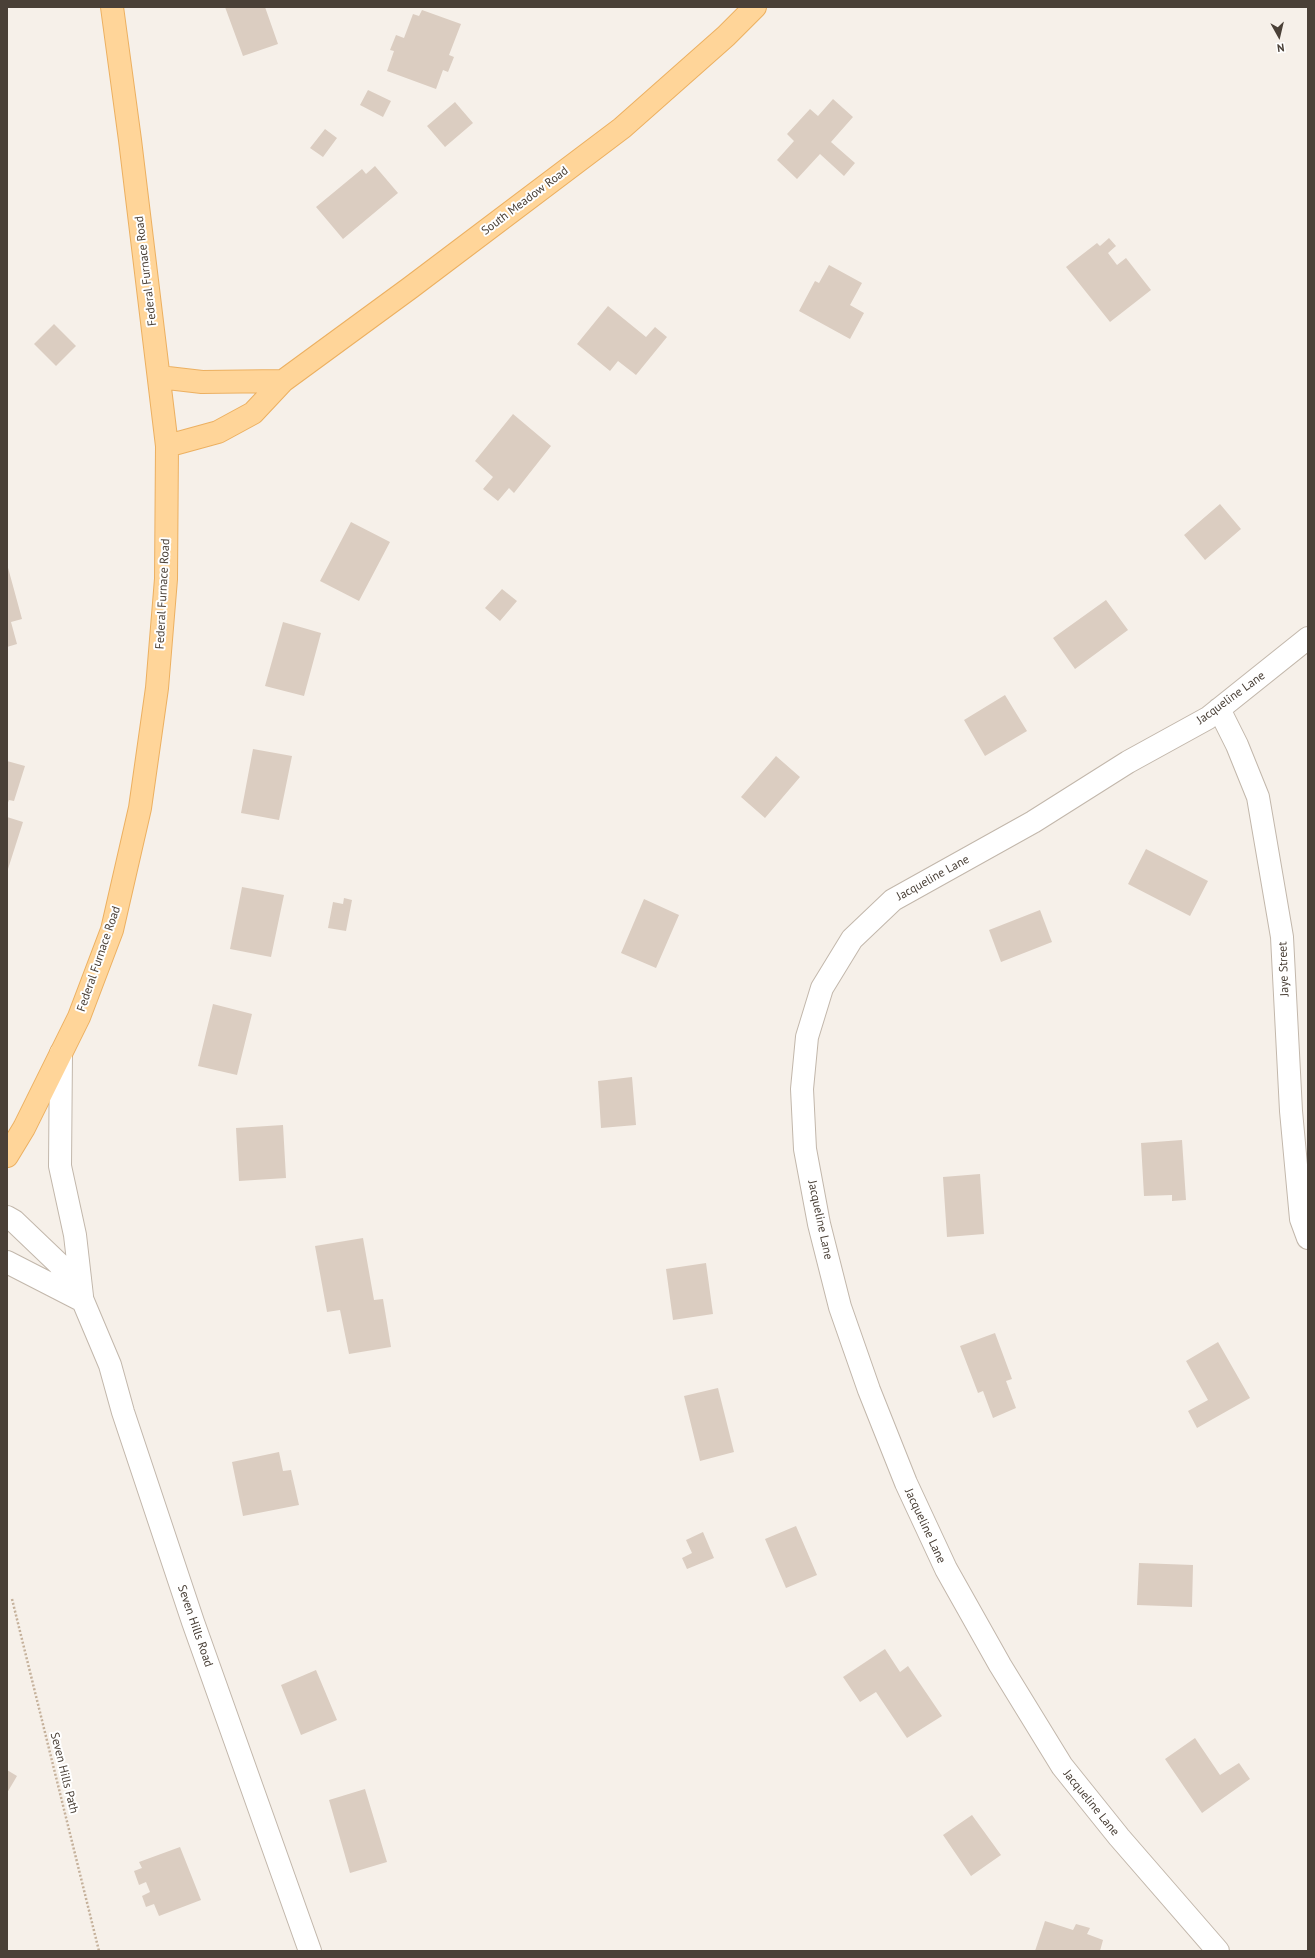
<!DOCTYPE html>
<html>
<head>
<meta charset="utf-8">
<style>
	body { margin:0 }
	#map { position:relative; width:1315px; height:1958px; overflow:hidden; background:#f6f0e9; font-family:"PT Sans",sans-serif }
	canvas { display:block }
	.frame { position:absolute; inset:0; border:8px solid #4a4037; pointer-events:none }
	.north { position:absolute; left:1259px; top:16px; width:40px; height:40px; -webkit-text-stroke:3px #fff; paint-order:stroke; rotate:172deg; font-size:11px; font-weight:700; line-height:16px; text-align:center; color:#4a4037 }
	.north::after { content:''; display:block; margin:auto; width:14px; height:18px; background:#4a4037; clip-path:polygon(50% 0,100% 100%,50% 72%,0 100%) }
</style>
</head>
<body>
<div id="map">
<canvas width="1315" height="1958"></canvas>
<div class="frame"></div>
<div class="north">N</div>
</div>
<script>
const ctx = document.querySelector('canvas').getContext('2d');
ctx.lineJoin = 'round';
function paint(path, color) {
  ctx.fillStyle = color;
  ctx.fill(path, 'evenodd');
}
function poly(rows) {
  const path = new Path2D();
  for (const r of rows) {
    path.moveTo(r[0], r[1]);
    for (let i = 2; i < r.length; i += 2) path.lineTo(r[i], r[i + 1]);
  }
  return path;
}
function stroke(path, color, width, dash) {
  ctx.strokeStyle = color;
  ctx.lineWidth = width;
  ctx.lineCap = dash ? 'butt' : 'round';
  ctx.setLineDash(dash || []);
  ctx.stroke(path);
}
function label(font, color, halo, rows, align = 'center') {
  ctx.font = font + ' "PT Sans",sans-serif';
  ctx.lineWidth = 4;
  ctx.setLineDash([]);
  ctx.textBaseline = 'middle';
  ctx.strokeStyle = halo;
  ctx.fillStyle = color;
  for (const [text, x, y, turn = 0] of rows) {
    ctx.save();
    ctx.translate(x, y);
    ctx.rotate((+turn || 0) * Math.PI / 180);
    ctx.textAlign = isNaN(turn) ? turn : align;
    if (halo) ctx.strokeText(text, 0, 0);
    ctx.fillText(text, 0, 0);
    ctx.restore();
  }
}
const building = poly([
	[225,7,265,7,278,44,243,56],
	[422,10,461,24,449,55,454,57,448,72,443,70,436,89,387,71,394,51,390,50,396,35,404,38,413,14,419,16],
	[368,90,391,101,383,117,360,105],
	[833,99,853,117,831,142,855,163,844,176,820,154,797,179,777,160,794,141,787,134,810,109,818,116],
	[455,102,473,123,445,147,427,126],
	[325,129,337,138,323,157,310,148],
	[375,166,398,193,343,239,316,207,362,169,366,174],
	[1109,238,1116,246,1108,253,1117,265,1126,258,1151,290,1110,322,1066,267,1097,243,1100,246],
	[829,265,862,283,850,305,864,313,850,339,799,311,815,281,819,283],
	[608,306,646,337,655,327,667,337,636,375,618,361,610,371,577,344],
	[54,324,76,346,56,366,34,344],
	[513,414,551,446,514,493,509,488,498,501,483,489,493,477,475,461],
	[1220,504,1241,529,1205,560,1184,535],
	[351,522,390,542,359,601,320,581],
	[7,564,22,619,11,622,17,644,7,647],
	[502,589,517,601,500,621,485,608],
	[1106,600,1128,630,1075,669,1053,638],
	[283,622,321,633,304,696,265,686],
	[1005,695,1027,731,985,756,964,720],
	[253,749,292,756,279,820,241,813],
	[776,756,800,777,765,818,741,797],
	[7,761,25,766,14,801,9,800,7,805],
	[7,817,23,822,8,869,7,869],
	[1146,849,1208,881,1190,916,1128,884],
	[242,887,284,895,271,957,230,949],
	[344,898,352,900,346,931,328,928,333,902,343,904],
	[644,899,679,915,656,968,621,953],
	[1040,910,1052,942,1001,962,989,930],
	[213,1004,252,1014,237,1075,198,1066],
	[632,1077,636,1125,601,1128,598,1081],
	[283,1125,286,1178,239,1181,236,1128],
	[1182,1140,1186,1200,1172,1201,1172,1195,1144,1196,1141,1143],
	[980,1174,984,1234,947,1237,943,1177],
	[363,1238,374,1300,383,1299,391,1347,349,1354,340,1310,327,1312,315,1246],
	[706,1263,713,1314,673,1320,666,1269],
	[995,1333,1012,1379,1006,1381,1016,1408,993,1418,983,1391,978,1393,960,1346],
	[1218,1342,1250,1398,1197,1428,1188,1411,1208,1400,1186,1361],
	[718,1388,734,1452,700,1461,684,1396],
	[279,1452,283,1471,291,1470,299,1505,243,1516,232,1462],
	[796,1526,817,1575,786,1588,765,1539],
	[703,1532,714,1558,687,1569,682,1558,692,1553,686,1540],
	[1139,1563,1193,1565,1192,1607,1137,1605],
	[885,1649,900,1672,908,1666,942,1716,907,1738,876,1692,860,1702,843,1677],
	[316,1670,337,1720,301,1735,281,1685],
	[1195,1738,1220,1775,1239,1763,1250,1779,1202,1813,1165,1759],
	[7,1770,17,1776,7,1793],
	[365,1789,387,1862,350,1873,329,1800],
	[972,1815,1001,1855,971,1876,943,1835],
	[180,1847,201,1900,159,1916,154,1904,146,1907,142,1896,150,1892,146,1882,139,1885,134,1871,142,1868,139,1862],
	[1045,1921,1073,1930,1076,1924,1090,1928,1087,1934,1103,1940,1100,1951,1035,1951]
]);
const path = poly([
	[12,1599,99,1951]
]);
const minor = poly([
	[1219,709,1237,745,1258,797,1282,937,1291,1111,1301,1219,1308,1238],
	[61,1053,60,1166,75,1235,82,1296],
	[7,1217,14,1221,59,1264,83,1301,110,1365,123,1412,193,1622,310,1951],
	[7,1262,83,1301],
	[1218,1951,1119,1837,1062,1766,1000,1665,946,1569,906,1483,869,1390,840,1307,819,1224,805,1149,802,1089,807,1037,822,988,852,939,893,900,1033,822,1128,762,1208,718,1308,638]
]);
const major = poly([
	[159,377,202,382,283,381],
	[167,446,218,432,253,413,283,381,410,288,622,128,726,36,755,7],
	[7,1156,24,1128,79,1017,112,930,140,808,157,688,166,579,167,446,130,140,112,7]
]);
const streetNames = [
	["South Meadow Road",525,201,-37],
	["Federal Furnace Road",146,271,-97],
	["Federal Furnace Road",163,594,-87],
	["Jacqueline Lane",1231,698,-36],
	["Jacqueline Lane",933,878,-29],
	["Federal Furnace Road",99,959,-71],
	["Jaye Street",1284,969,-92],
	["Jacqueline Lane",820,1220,78],
	["Jacqueline Lane",925,1526,65],
	["Seven Hills Road",195,1626,71],
	["Seven Hills Path",64,1773,76],
	["Jacqueline Lane",1091,1803,51]
];
paint(building, '#dbcdc1');
stroke(minor, '#c2b7ab', 24);
stroke(major, '#ecb061', 24);
stroke(path, '#c5b19b', 2.5, [2, 2]);
stroke(minor, '#fff', 22);
stroke(major, '#ffd599', 22);
label('12px', '#4a4037', '#fff', streetNames);
</script>
</body>
</html>
